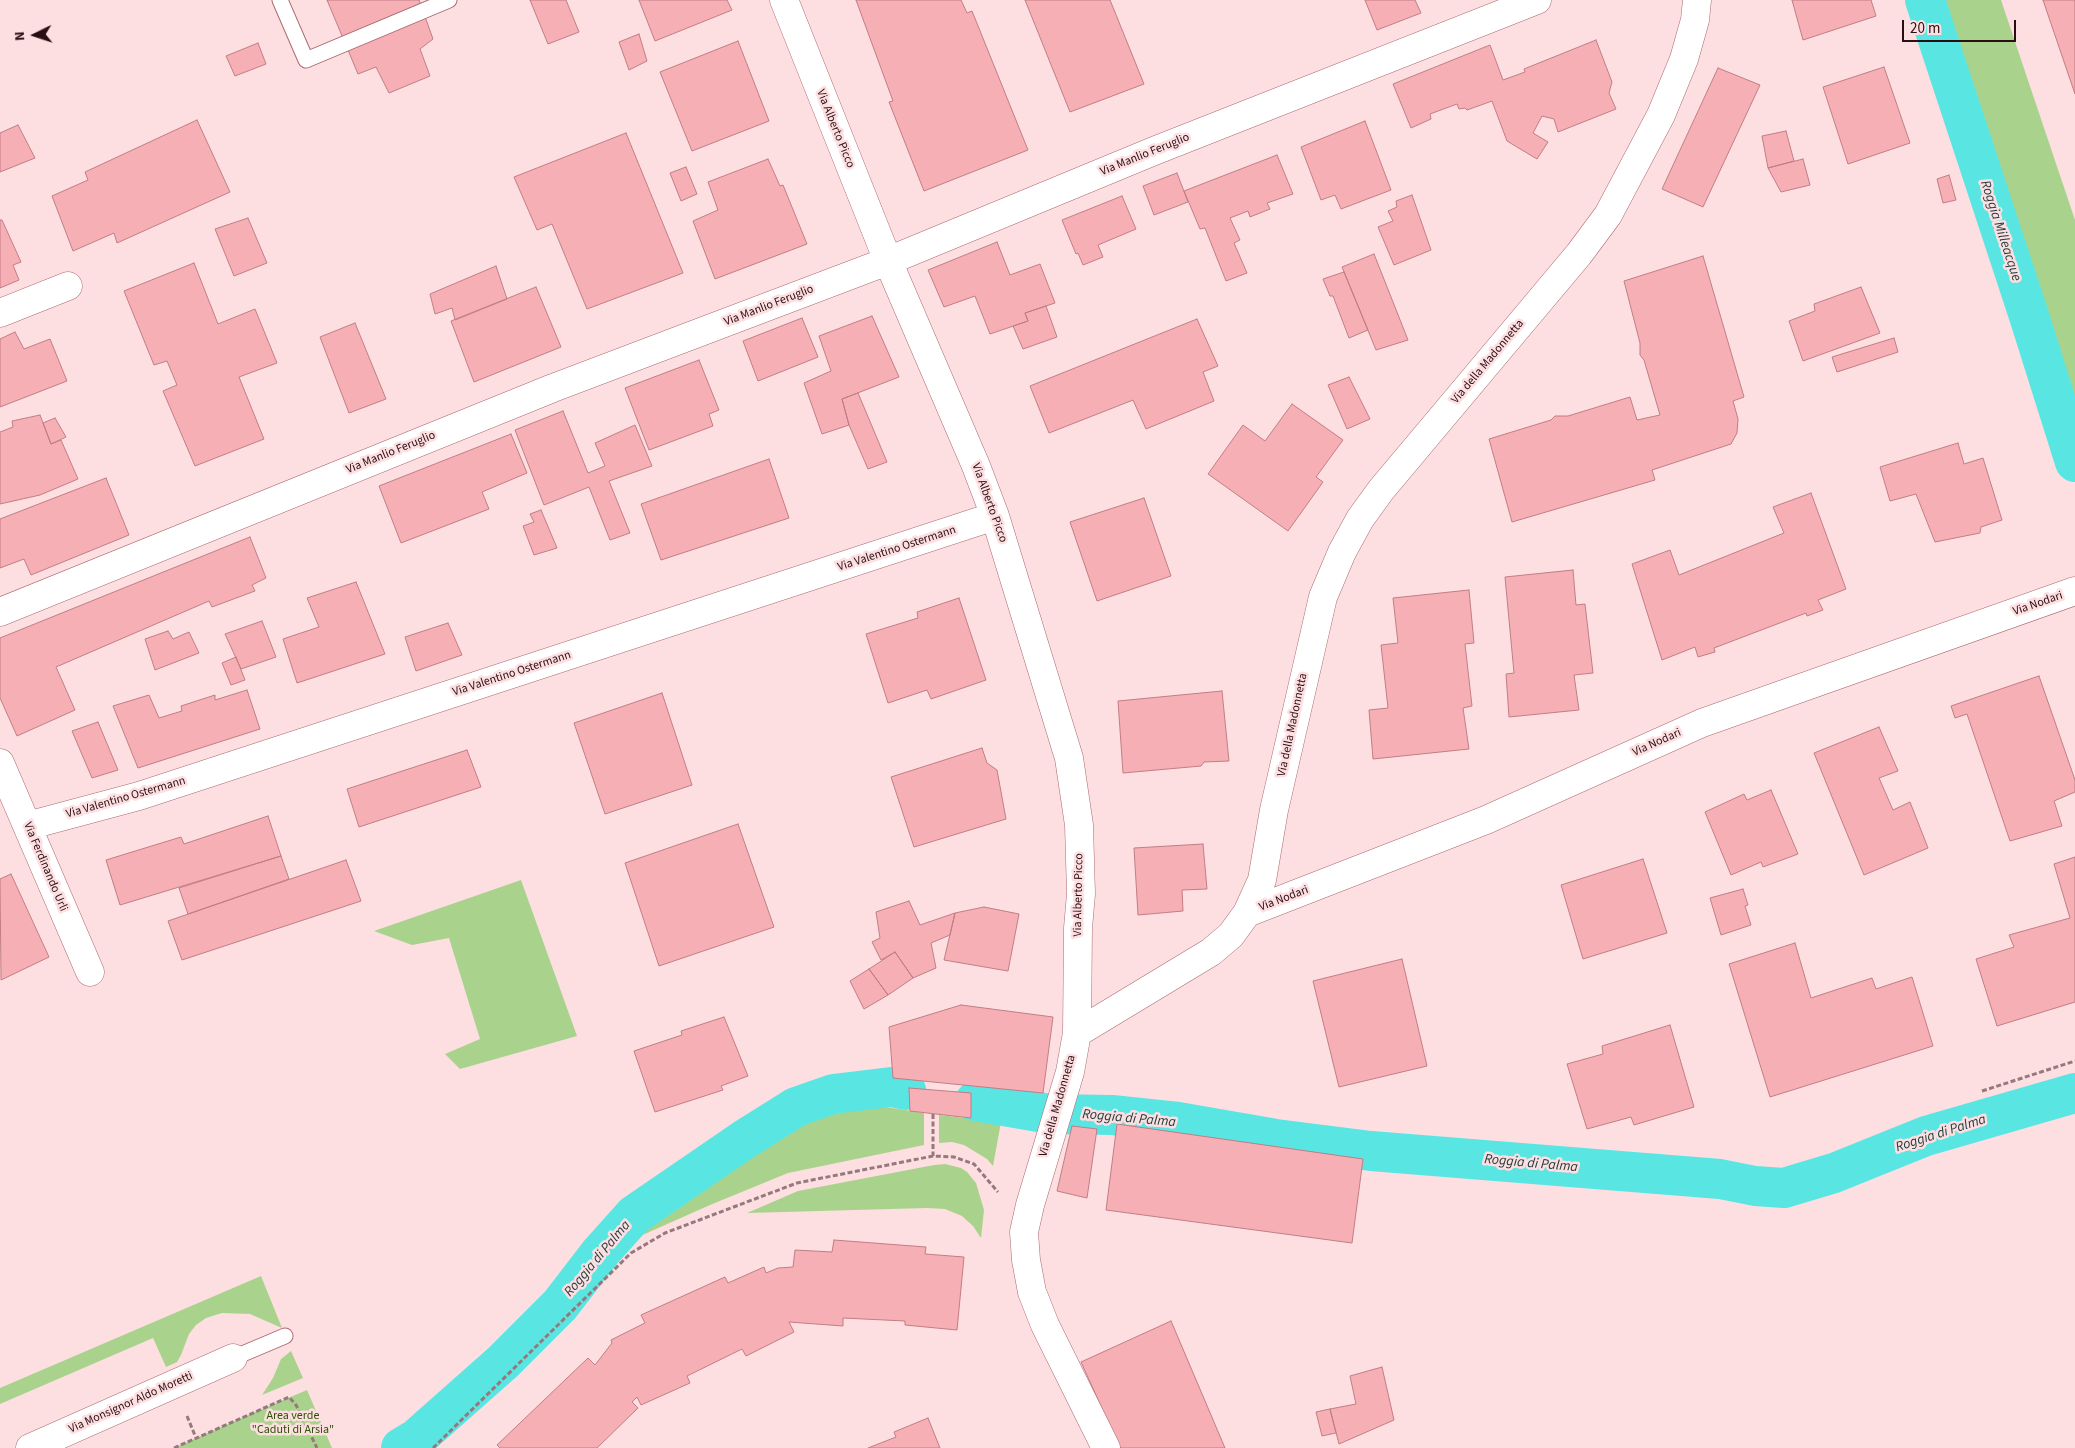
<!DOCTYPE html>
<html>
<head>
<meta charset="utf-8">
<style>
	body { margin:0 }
	#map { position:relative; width:2075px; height:1448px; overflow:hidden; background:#fddfe1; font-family:"Source Sans 3",sans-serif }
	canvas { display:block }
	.north { position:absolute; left:10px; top:10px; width:50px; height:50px; -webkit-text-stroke:4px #fddfe1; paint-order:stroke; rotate:266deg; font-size:14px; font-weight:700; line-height:20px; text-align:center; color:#290f13 }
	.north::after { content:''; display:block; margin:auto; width:18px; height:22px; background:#290f13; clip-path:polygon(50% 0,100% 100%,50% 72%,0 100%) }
	.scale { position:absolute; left:1902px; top:20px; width:114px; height:22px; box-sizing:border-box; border:2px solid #290f13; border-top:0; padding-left:6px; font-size:15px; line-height:18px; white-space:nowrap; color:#290f13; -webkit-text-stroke:4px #fddfe1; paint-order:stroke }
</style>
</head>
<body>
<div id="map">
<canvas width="2075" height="1448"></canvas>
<div class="north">N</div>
<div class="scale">20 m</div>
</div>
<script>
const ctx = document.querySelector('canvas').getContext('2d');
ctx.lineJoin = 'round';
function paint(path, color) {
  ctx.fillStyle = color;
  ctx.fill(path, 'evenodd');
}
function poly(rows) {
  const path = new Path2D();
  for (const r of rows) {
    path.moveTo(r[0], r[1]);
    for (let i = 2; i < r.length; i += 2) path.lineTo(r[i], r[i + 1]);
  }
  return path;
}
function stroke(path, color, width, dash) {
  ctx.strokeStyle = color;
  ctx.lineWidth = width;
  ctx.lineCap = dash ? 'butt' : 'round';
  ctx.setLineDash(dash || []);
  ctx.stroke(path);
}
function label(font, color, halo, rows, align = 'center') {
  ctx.font = font + ' "Source Sans 3",sans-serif';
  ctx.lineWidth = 5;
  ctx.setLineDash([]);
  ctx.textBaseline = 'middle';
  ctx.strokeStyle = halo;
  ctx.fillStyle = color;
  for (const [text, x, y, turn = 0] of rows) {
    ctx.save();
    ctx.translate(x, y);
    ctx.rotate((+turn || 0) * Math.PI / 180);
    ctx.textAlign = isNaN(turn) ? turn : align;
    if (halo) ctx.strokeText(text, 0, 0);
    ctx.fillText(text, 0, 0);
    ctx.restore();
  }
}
const green = poly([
	[1941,0,2001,0,2075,220,2075,425],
	[521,880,577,1036,460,1069,445,1054,480,1039,449,938,412,945,374,931],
	[873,1105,924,1113,924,1145,788,1173,710,1205,629,1241,784,1126],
	[939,1115,1001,1122,993,1166,987,1159,964,1145,952,1142,939,1143],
	[945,1164,961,1168,967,1172,976,1183,984,1210,981,1238,973,1226,962,1216,945,1209,927,1208,747,1213,798,1191,934,1165],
	[261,1276,282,1328,250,1314,222,1313,206,1318,196,1325,189,1334,181,1355,177,1362,166,1367,153,1338,0,1404,0,1388],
	[291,1351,303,1378,262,1395,273,1378,281,1359],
	[307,1390,332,1448,174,1448,255,1412]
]);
const canal = poly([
	[1925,0,2029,316,2075,462],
	[975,1101,1050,1114,1112,1115,1178,1122,1276,1139,1371,1151,1720,1179,1755,1186,1784,1188,1834,1173,1926,1136,2075,1093],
	[401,1448,416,1439,503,1362,560,1305,600,1253,634,1215,745,1139,796,1107,833,1094,891,1087,906,1090]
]);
const building = poly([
	[327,0,419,0,433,39,420,49,430,76,389,93,376,67,358,74,327,0],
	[530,0,566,0,579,32,548,44,530,0],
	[639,0,727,0,732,10,655,41,639,0],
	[856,0,961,0,967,13,972,11,1028,150,924,191,889,102,893,101,856,0],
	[1025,0,1110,0,1144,84,1070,112,1025,0],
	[1365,0,1415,0,1421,13,1377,30,1365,0],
	[1792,0,1871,0,1876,16,1803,40,1792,0],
	[2043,0,2075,0,2075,94,2043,0],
	[639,34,647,61,629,70,619,42,639,34],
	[1596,40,1612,82,1609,93,1616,109,1558,132,1554,119,1542,116,1533,133,1548,142,1537,159,1507,141,1492,101,1467,110,1465,108,1459,109,1457,104,1430,114,1431,119,1411,128,1393,84,1490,45,1503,80,1525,72,1524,69,1596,40],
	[738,41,769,121,692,151,660,72,738,41],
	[258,43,266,64,235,76,226,56,258,43],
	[1884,67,1910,143,1848,164,1823,87,1884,67],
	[1718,68,1760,85,1703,207,1662,189,1718,68],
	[197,120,230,192,117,243,114,233,73,251,52,196,88,180,85,172,197,120],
	[1365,121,1391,190,1341,209,1335,195,1321,200,1301,147,1365,121],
	[18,125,35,158,0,172,0,133,18,125],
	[1786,131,1794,161,1768,168,1762,136,1786,131],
	[626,133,683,273,587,309,552,224,537,230,514,177,626,133],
	[1277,155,1293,194,1267,203,1270,209,1250,217,1248,211,1230,218,1240,240,1234,243,1247,273,1226,281,1205,228,1200,229,1184,191,1277,155],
	[768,159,780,186,783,185,807,244,715,279,693,221,718,210,708,182,768,159],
	[1803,159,1810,185,1781,192,1768,168,1803,159],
	[686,167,697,194,681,201,670,173,686,167],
	[1177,173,1188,202,1154,215,1143,186,1177,173],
	[1949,175,1956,200,1943,203,1937,179,1949,175],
	[1412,195,1431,250,1394,265,1378,227,1393,221,1388,211,1397,207,1396,201,1412,195],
	[1122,196,1136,229,1098,245,1103,257,1083,265,1078,253,1076,254,1062,220,1122,196],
	[248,218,267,263,234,276,215,229,248,218],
	[0,220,2,220,21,262,13,265,19,280,0,288,0,220],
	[997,242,1010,275,1040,264,1055,303,1025,313,1028,321,990,334,975,296,944,307,928,270,997,242],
	[1374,254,1408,340,1376,350,1342,267,1374,254],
	[1703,256,1744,397,1733,401,1738,419,1737,433,1731,444,1652,470,1655,480,1512,522,1489,439,1551,420,1555,416,1568,416,1630,397,1637,420,1660,415,1644,360,1640,355,1640,343,1624,281,1703,256],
	[194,263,218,324,255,309,277,363,239,377,264,439,195,466,163,391,177,385,167,361,154,365,124,291,194,263],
	[496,266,507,299,455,320,452,308,435,314,430,294,496,266],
	[1344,272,1368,330,1349,338,1333,296,1330,296,1323,279,1344,272],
	[536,287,561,347,474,382,451,321,536,287],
	[1861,287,1880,333,1803,361,1789,321,1815,311,1814,304,1861,287],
	[1046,306,1057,337,1023,349,1013,326,1028,321,1025,313,1046,306],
	[872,316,899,377,842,399,849,425,822,434,804,383,831,371,819,336,872,316],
	[802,318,818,357,758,381,743,341,802,318],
	[1197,319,1218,366,1203,372,1214,401,1146,429,1133,400,1049,433,1030,386,1197,319],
	[355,323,386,399,349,413,320,337,355,323],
	[15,332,24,349,50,339,67,381,0,407,0,339,15,332],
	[1894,338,1898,352,1837,372,1832,357,1894,338],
	[699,360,719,410,709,414,713,426,649,450,625,388,699,360],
	[1349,377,1370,419,1347,429,1328,385,1349,377],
	[858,393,887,462,868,469,849,425,842,399,858,393],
	[1292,404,1343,440,1316,477,1323,482,1288,531,1208,474,1243,425,1265,441,1292,404],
	[563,411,588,473,605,466,595,443,635,425,652,466,609,481,630,533,610,540,589,487,544,505,515,430,563,411],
	[40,415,51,444,61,440,78,479,40,495,0,504,0,432,13,427,12,421,40,415],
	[55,418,66,437,51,444,43,423,55,418],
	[511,434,527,473,482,492,489,509,401,543,379,486,511,434],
	[1958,443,1964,464,1983,458,2002,520,1981,527,1980,533,1935,542,1916,494,1890,501,1880,467,1958,443],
	[769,459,789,518,661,560,641,504,769,459],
	[106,478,129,535,31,575,24,559,0,568,0,519,106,478],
	[1811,493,1846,589,1818,600,1823,610,1807,616,1806,613,1714,648,1715,652,1698,657,1695,647,1662,660,1632,564,1670,550,1679,575,1784,533,1773,507,1811,493],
	[1144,498,1171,576,1097,601,1070,522,1144,498],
	[541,510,557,548,534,555,523,526,534,522,530,514,541,510],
	[250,537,266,578,252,585,255,591,212,607,209,601,56,667,75,710,17,736,0,698,0,638,250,537],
	[1573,570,1576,605,1585,604,1593,673,1574,675,1579,710,1509,717,1506,674,1514,673,1505,577,1573,570],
	[356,582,385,654,297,683,283,639,319,627,307,598,356,582],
	[1469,590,1474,643,1465,644,1472,706,1463,708,1469,749,1373,759,1369,710,1388,708,1381,645,1398,643,1393,598,1469,590],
	[959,598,986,680,931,699,927,690,888,703,866,634,918,618,917,612,959,598],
	[262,621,276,657,241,669,225,634,262,621],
	[448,623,462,655,416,671,405,637,448,623],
	[168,631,173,639,189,632,199,653,155,670,145,639,168,631],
	[236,657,245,680,231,685,222,663,236,657],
	[2039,676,2075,780,2075,792,2054,801,2062,826,2010,841,1967,714,1955,718,1951,706,2039,676],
	[247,690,260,729,138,768,113,706,149,695,159,718,182,711,181,706,215,695,215,700,247,690],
	[1222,691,1229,761,1204,762,1201,766,1123,773,1118,701,1222,691],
	[662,693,692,785,605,814,574,723,662,693],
	[98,722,118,770,92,778,72,731,98,722],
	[1879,727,1898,771,1879,778,1893,810,1910,802,1928,848,1864,875,1814,753,1879,727],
	[982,748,987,763,997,770,1006,819,914,847,891,777,982,748],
	[467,750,481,787,359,827,347,789,467,750],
	[1771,790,1798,854,1763,867,1761,862,1731,875,1705,812,1744,794,1747,800,1771,790],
	[268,816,281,856,120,905,106,860,181,837,184,844,268,816],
	[738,824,774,927,659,966,625,863,738,824],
	[1203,844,1207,889,1182,890,1183,911,1138,915,1134,848,1203,844],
	[281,856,289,879,188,914,179,888,281,856],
	[2075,857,2075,1002,1997,1026,1976,959,2014,947,2009,935,2070,918,2054,864,2075,857],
	[1643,859,1667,933,1583,959,1561,885,1643,859],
	[346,860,361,901,182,960,168,921,346,860],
	[11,874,49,957,1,980,0,879,11,874],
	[1743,889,1748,905,1745,906,1751,925,1721,935,1710,898,1743,889],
	[909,901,920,925,955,913,950,935,931,943,936,968,913,978,895,952,881,960,872,942,880,938,876,912,909,901],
	[984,907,1019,914,1008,971,944,960,955,913,984,907],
	[1795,943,1811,998,1872,978,1876,989,1912,977,1933,1046,1770,1097,1729,964,1795,943],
	[895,952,913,978,888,995,869,969,895,952],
	[1402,959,1427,1066,1339,1087,1313,981,1402,959],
	[869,969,888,995,864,1009,850,981,869,969],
	[961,1005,1053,1017,1043,1093,893,1078,889,1027,961,1005],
	[724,1017,748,1076,721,1086,723,1090,655,1112,634,1051,682,1035,681,1031,724,1017],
	[1670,1025,1694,1107,1634,1125,1631,1117,1587,1129,1567,1064,1603,1054,1602,1046,1670,1025],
	[909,1088,971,1093,971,1118,910,1111,909,1088],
	[1117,1124,1363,1159,1352,1243,1106,1210,1117,1124],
	[1072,1126,1097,1129,1087,1198,1057,1191,1072,1126],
	[834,1240,926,1247,925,1254,964,1257,957,1330,905,1325,905,1321,843,1318,843,1326,789,1322,794,1332,746,1356,742,1349,687,1376,690,1383,641,1405,637,1397,632,1402,638,1408,597,1448,500,1448,497,1445,588,1358,595,1365,612,1343,611,1340,645,1323,641,1315,725,1277,728,1283,764,1267,766,1273,778,1268,793,1267,795,1250,832,1252,834,1240],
	[1171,1321,1225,1448,1120,1448,1081,1362,1171,1321],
	[1382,1367,1394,1420,1339,1444,1330,1409,1356,1404,1350,1376,1382,1367],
	[1330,1409,1336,1433,1322,1436,1316,1412,1330,1409],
	[928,1418,940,1448,868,1448,896,1437,894,1432,928,1418]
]);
const path = poly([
	[1982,1091,2075,1061],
	[933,1114,933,1156],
	[187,1416,196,1438],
	[174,1448,289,1397,296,1405,317,1448],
	[433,1448,631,1253,665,1233,797,1183,933,1156,954,1157,974,1164,998,1192]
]);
const service = poly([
	[280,0,306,60,449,0],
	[233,1358,285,1336]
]);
const minor = poly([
	[784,0,888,261,976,466,995,516,1069,758,1079,825,1081,894,1078,928,1077,1033,1070,1072,1030,1205,1024,1232,1026,1260,1032,1292,1045,1325,1106,1448],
	[0,313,68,286],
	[0,612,553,388,888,261,1154,151,1537,0],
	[0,763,90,972],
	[27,826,139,796,995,516],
	[1247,913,1486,820,1702,723,2075,591],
	[1077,1033,1211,952,1231,935,1247,913,1262,880,1274,810,1323,597,1342,552,1360,519,1381,490,1579,254,1608,215,1661,115,1684,59,1695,20,1697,0],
	[30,1448,233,1358]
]);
const streetNames = [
	["Via Alberto Picco",835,129,68],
	["Via Manlio Feruglio",1145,155,-22],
	["Via Manlio Feruglio",769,306,-21],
	["Via della Madonnetta",1488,362,-50],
	["Via Manlio Feruglio",391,453,-22],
	["Via Alberto Picco",989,503,70],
	["Via Valentino Ostermann",897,549,-18],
	["Via Nodari",2038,604,-19],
	["Via Valentino Ostermann",512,674,-18],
	["Via della Madonnetta",1293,725,-78],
	["Via Nodari",1657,743,-24],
	["Via Valentino Ostermann",126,798,-16],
	["Via Ferdinando Urli",45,867,67],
	["Via Alberto Picco",1079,895,-89],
	["Via Nodari",1284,899,-21],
	["Via della Madonnetta",1058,1106,-74],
	["Via Monsignor Aldo Moretti",131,1403,-24]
];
const parkNames = [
	["Area verde",293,1416],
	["\"Caduti di Arsia\"",293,1430]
];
const waterNames = [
	["Roggia Milleacque",2000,231,72],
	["Roggia di Palma",1129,1119,5],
	["Roggia di Palma",1941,1134,-18],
	["Roggia di Palma",1531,1164,5],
	["Roggia di Palma",598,1259,-50]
];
paint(green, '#a9d38c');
stroke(canal, '#59e6e3', 40);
paint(building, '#f6afb5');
stroke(building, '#c17d84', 1);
stroke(service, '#ac6a71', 17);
stroke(minor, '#ac6a71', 29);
stroke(path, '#95797c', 3, [5, 2.5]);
stroke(service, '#fff', 15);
stroke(minor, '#fff', 28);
label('12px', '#290f13', '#fddfe1', streetNames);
label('12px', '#2c5103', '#fddfe1', parkNames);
label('italic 14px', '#1b3939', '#fddfe1', waterNames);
</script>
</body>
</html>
